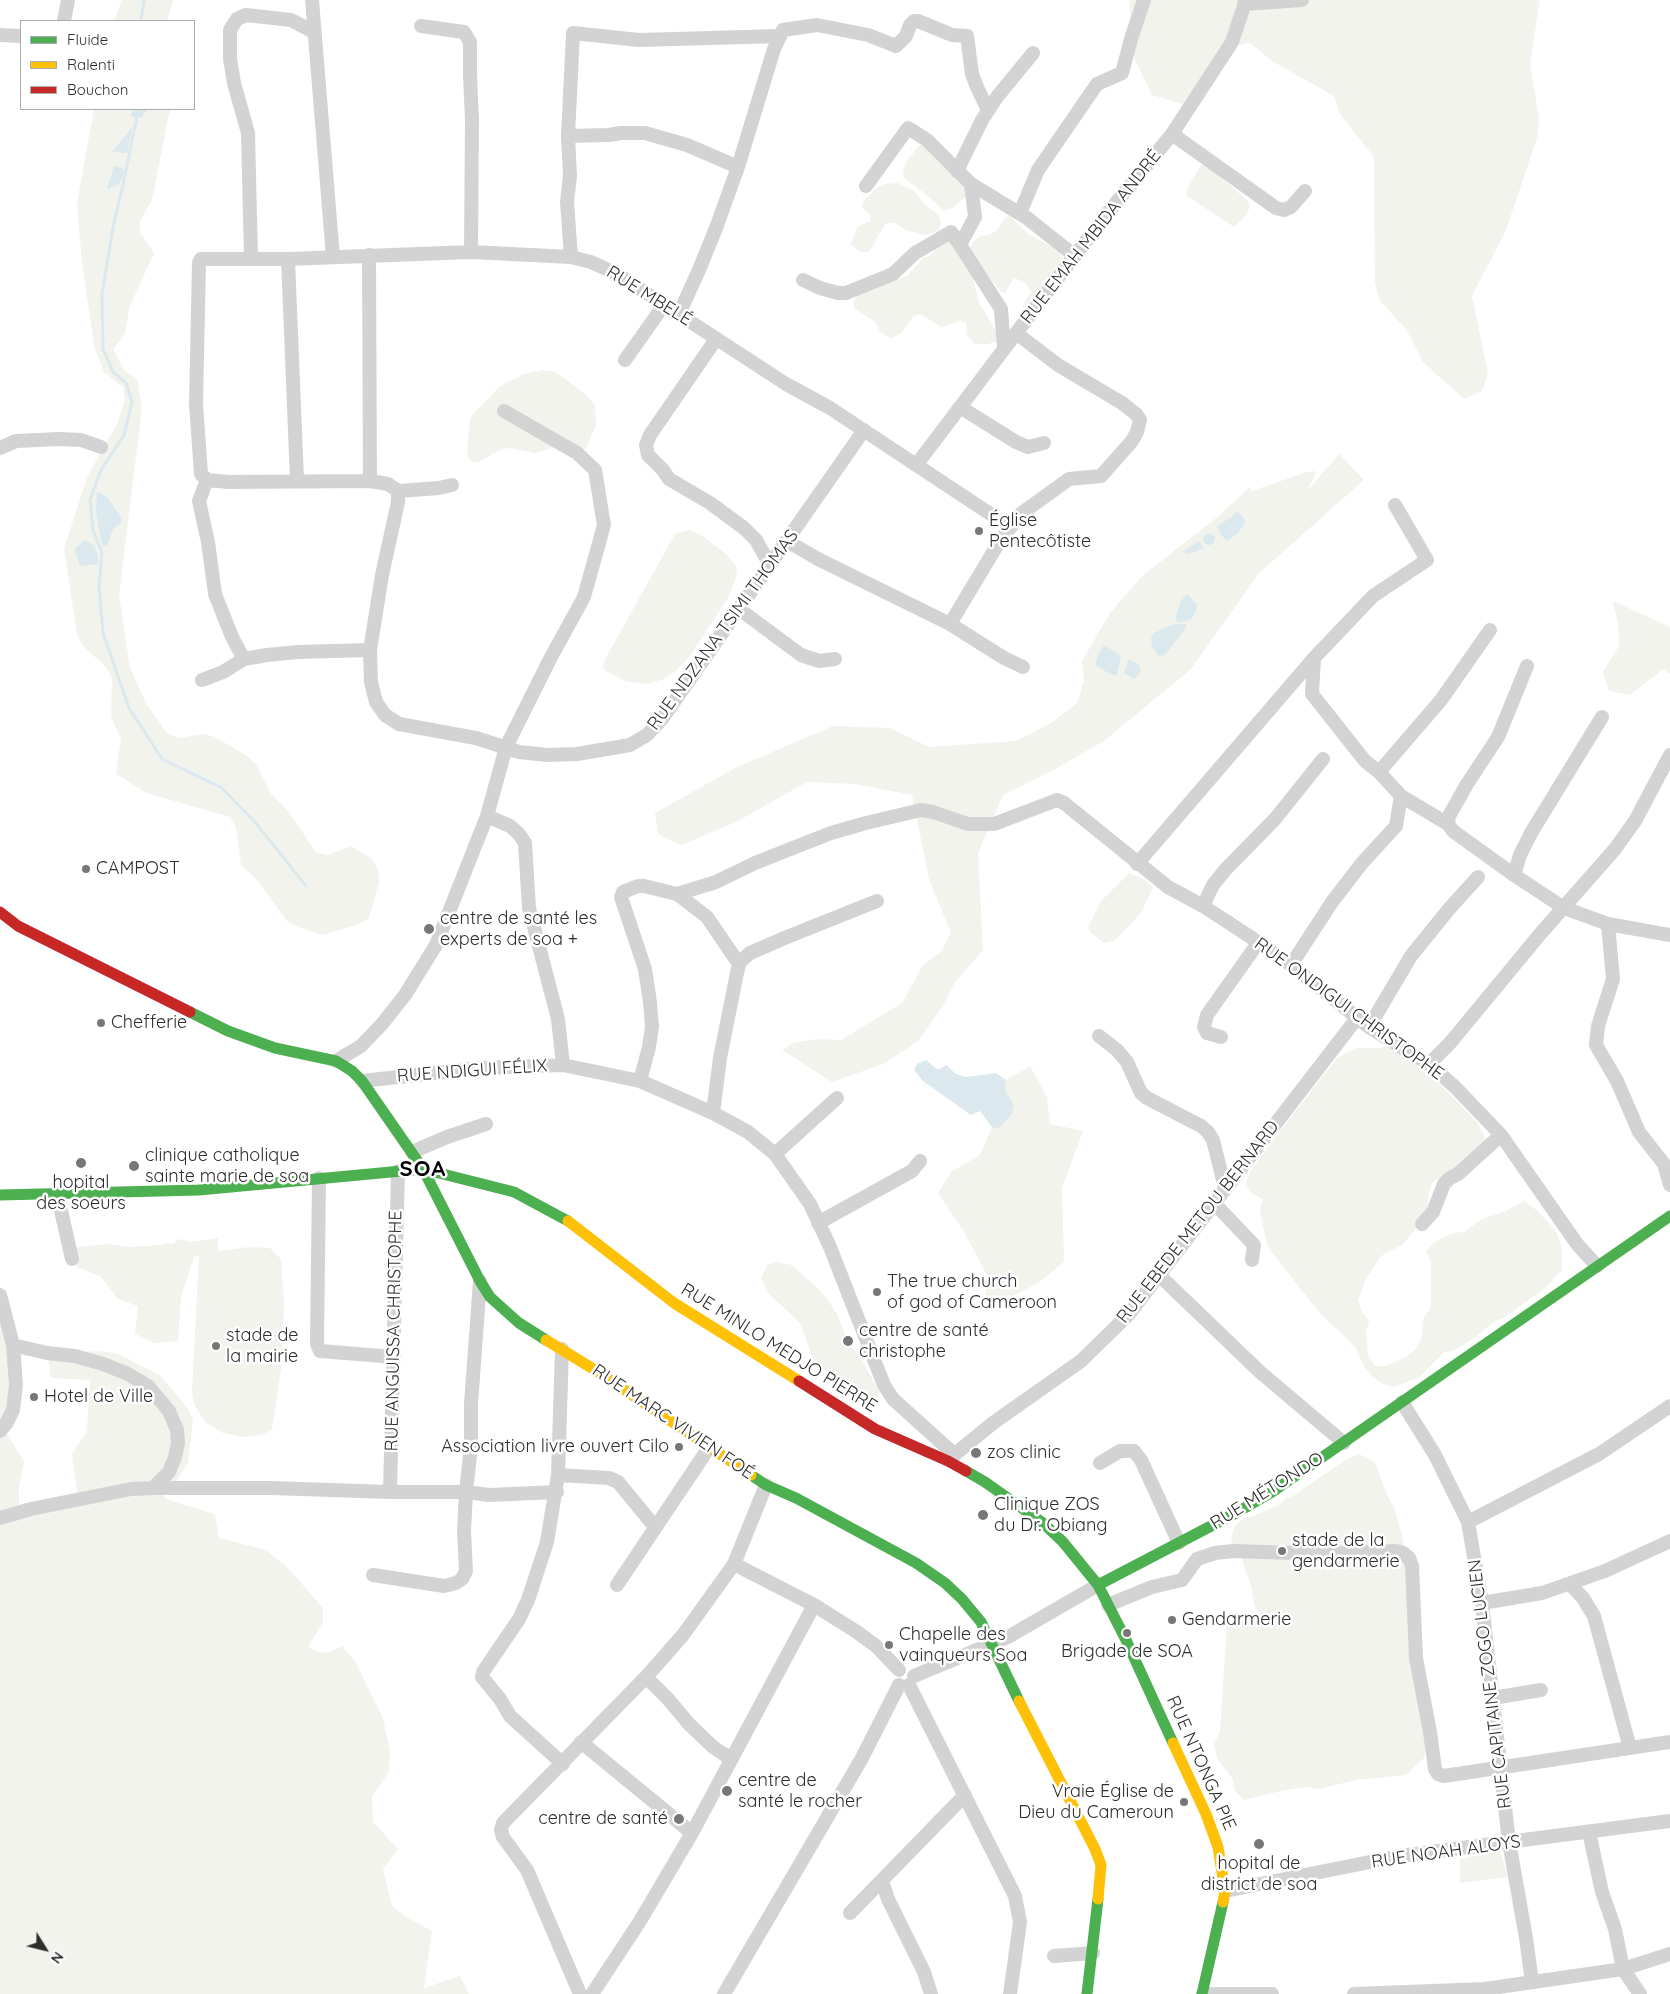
<!DOCTYPE html>
<html>
<head>
<meta charset="utf-8">
<style>
	body { margin:0 }
	#map { position:relative; width:1670px; height:1994px; overflow:hidden; background:#fff; font-family:Quicksand,sans-serif }
	canvas { display:block }
	.legend { position:absolute; left:20px; top:20px; width:175px; height:90px; box-sizing:border-box; background:#fff; border:1px solid #ababab; margin:0; padding:6px 9px; list-style:none; font-size:15px; color:#2e2e2e }
	.legend li { display:flex; align-items:center; gap:10px; height:25px }
	.legend b { width:25px; border:1px solid #ababab }
	.north { position:absolute; left:20px; top:1924px; width:50px; height:50px; -webkit-text-stroke:4px #fff; paint-order:stroke; rotate:126deg; font-size:14px; font-weight:700; line-height:20px; text-align:center; color:#2e2e2e }
	.north::after { content:''; display:block; margin:auto; width:18px; height:22px; background:#2e2e2e; clip-path:polygon(50% 0,100% 100%,50% 72%,0 100%) }
</style>
</head>
<body>
<div id="map">
<canvas width="1670" height="1994"></canvas>
<ul class="legend">
<li><b style="height:6px;background:#4caf50"></b>Fluide</li>
<li><b style="height:6px;background:#ffc107"></b>Ralenti</li>
<li><b style="height:6px;background:#c62828"></b>Bouchon</li>
</ul>
<div class="north">N</div>
</div>
<script>
const ctx = document.querySelector('canvas').getContext('2d');
ctx.lineJoin = 'round';
function paint(path, color) {
  ctx.fillStyle = color;
  ctx.fill(path, 'evenodd');
}
function poly(rows) {
  const path = new Path2D();
  for (const r of rows) {
    if (r.length === 3) {
      path.moveTo(r[0] + r[2], r[1]);
      path.arc(r[0], r[1], r[2], 0, 2 * Math.PI);
      continue;
    }
    path.moveTo(r[0], r[1]);
    for (let i = 2; i < r.length; i += 2) path.lineTo(r[i], r[i + 1]);
  }
  return path;
}
function stroke(path, color, width, dash) {
  ctx.strokeStyle = color;
  ctx.lineWidth = width;
  ctx.lineCap = dash ? 'butt' : 'round';
  ctx.setLineDash(dash || []);
  ctx.stroke(path);
}
function label(font, color, halo, rows, align = 'center') {
  ctx.font = font + ' Quicksand,sans-serif';
  ctx.lineWidth = 5;
  ctx.setLineDash([]);
  ctx.textBaseline = 'middle';
  ctx.strokeStyle = halo;
  ctx.fillStyle = color;
  for (const [text, x, y, turn = 0] of rows) {
    ctx.save();
    ctx.translate(x, y);
    ctx.rotate((+turn || 0) * Math.PI / 180);
    ctx.textAlign = isNaN(turn) ? turn : align;
    if (halo) ctx.strokeText(text, 0, 0);
    ctx.fillText(text, 0, 0);
    ctx.restore();
  }
}
const green = poly([
	[122,0,173,0,167,21,114,21],
	[1129,0,1540,0,1530,63,1539,119,1537,138,1506,230,1472,296,1488,373,1482,391,1464,399,1423,362,1406,329,1380,301,1375,284,1374,157,1340,114,1334,96,1272,61,1250,43,1223,48,1183,104,1152,95,1134,58],
	[94,109,170,109,152,200,140,221,140,232,154,253,129,308,125,334,113,349,124,370,137,379,142,408,119,595,130,668,147,705,168,734,179,738,203,734,215,737,247,756,256,764,271,794,288,811,316,852,328,855,351,846,372,859,378,870,379,882,369,918,359,924,323,935,298,927,287,921,258,881,241,865,236,828,230,817,147,793,116,774,121,739,111,717,112,679,107,668,83,646,77,635,64,549,87,477,117,424,125,399,123,387,104,372,95,349,82,264,77,203],
	[923,144,973,190,953,208,944,211,928,196,904,178,903,170,906,162,919,146],
	[1201,165,1209,167,1248,201,1250,206,1247,214,1234,227,1187,196,1186,191],
	[898,183,914,191,925,205,939,215,941,224,938,231,926,235,905,230,894,222,885,224,871,249,868,252,860,252,851,244,857,227,870,221,871,216,862,207,863,202,876,188,884,184],
	[1010,216,1027,233,1058,250,1063,258,1061,266,1031,306,1022,307,1031,291,1025,282,1014,278,1005,293,1001,292,990,278,977,266,969,250,973,242,980,236,989,235,997,230,1005,218],
	[947,240,957,247,969,261,979,303,1002,340,988,344,975,344,967,335,966,323,960,321,941,327,920,314,914,316,902,332,891,339,881,333,875,322,854,308,854,301,869,276,880,273,898,279,908,275,924,257,930,256,941,242],
	[543,370,556,372,586,395,595,405,596,425,586,448,583,450,555,447,535,453,509,448,502,449,479,462,472,462,468,457,467,451,470,419,473,414,500,386,524,374],
	[1339,454,1364,480,1259,573,1191,669,1104,741,1057,768,1003,795,978,853,983,950,955,982,944,1004,918,1041,883,1064,832,1082,782,1050,793,1043,817,1039,841,1040,902,1003,923,965,941,952,951,933,929,879,912,795,855,784,807,782,736,822,681,845,658,834,655,813,735,768,833,726,890,728,929,747,1017,741,1054,721,1077,703,1084,681,1082,661,1110,613,1141,577,1216,518,1250,487,1252,491,1307,472,1316,471,1308,490],
	[689,530,701,535,726,554,736,566,737,575,728,598,690,656,675,672,664,679,647,684,625,681,606,671,603,668,603,663,675,534],
	[1613,601,1670,627,1670,674,1663,669,1630,695,1609,691,1603,672,1619,646,1618,623],
	[1129,873,1144,879,1153,887,1141,913,1115,940,1107,943,1103,942,1090,932,1088,927,1101,901],
	[1391,1044,1445,1089,1477,1122,1488,1143,1489,1155,1433,1181,1429,1192,1426,1216,1403,1244,1381,1256,1367,1277,1358,1300,1362,1312,1369,1321,1366,1332,1368,1356,1375,1366,1386,1366,1406,1357,1416,1349,1421,1340,1424,1317,1431,1308,1431,1262,1426,1252,1433,1243,1453,1233,1464,1232,1482,1219,1504,1212,1524,1201,1534,1208,1550,1224,1557,1234,1561,1245,1562,1257,1562,1270,1545,1288,1505,1317,1494,1322,1474,1338,1453,1351,1444,1352,1418,1378,1395,1387,1383,1384,1373,1377,1365,1368,1355,1347,1319,1312,1273,1254,1267,1244,1262,1221,1260,1210,1263,1199,1252,1194,1246,1184,1250,1172,1274,1139,1337,1058,1357,1048,1381,1048],
	[1030,1066,1047,1097,1050,1124,1083,1131,1062,1188,1064,1262,1038,1283,986,1310,986,1273,964,1232,938,1193,951,1172,980,1155,992,1127,998,1129,1014,1105,1005,1090,1006,1080],
	[218,1238,218,1251,249,1247,270,1248,281,1259,284,1303,282,1363,272,1429,262,1435,244,1437,223,1433,205,1422,194,1404,192,1391,199,1256,194,1257,181,1297,178,1341,155,1343,135,1334,138,1306,118,1299,101,1277,77,1267,70,1248,107,1244,127,1247,161,1245,167,1243,173,1244,178,1239,191,1242],
	[776,1262,792,1265,823,1293,837,1314,849,1344,860,1357,879,1391,878,1399,873,1405,864,1403,814,1361,800,1323,769,1294,761,1279,767,1265],
	[0,1288,17,1351,5,1431,24,1461,19,1487,19,1511,78,1499,72,1454,87,1431,90,1380,51,1378,48,1357,63,1353,100,1351,119,1354,161,1376,188,1409,193,1420,188,1463,173,1486,155,1488,168,1500,215,1514,219,1538,266,1550,287,1567,323,1608,323,1622,308,1647,318,1652,329,1653,342,1646,355,1661,383,1718,390,1751,389,1772,372,1796,373,1822,398,1849,383,1869,392,1906,406,1917,432,1931,424,1988,460,1976,469,1994,0,1994],
	[1359,1454,1375,1462,1386,1493,1395,1510,1402,1536,1407,1559,1426,1745,1424,1758,1406,1775,1356,1780,1319,1789,1306,1787,1281,1791,1244,1800,1235,1791,1232,1778,1217,1758,1214,1744,1220,1731,1227,1625,1230,1621,1242,1616,1266,1621,1255,1608,1250,1581,1246,1573,1241,1556,1231,1540,1233,1531,1237,1523,1245,1518,1254,1516,1280,1504,1286,1498,1293,1496,1345,1460],
	[1500,1851,1508,1877,1460,1883,1460,1859]
]);
const water = poly([
	[134,109,147,109,141,118,130,116],
	[133,126,127,153,112,152],
	[114,166,122,168,125,173,118,185,107,189],
	[97,492,107,497,122,519,121,523,113,529,107,546,103,546,101,542,96,511],
	[1237,511,1243,517,1245,523,1238,533,1227,541,1221,535,1217,526,1233,516],
	[1209,539,6],
	[85,540,93,545,98,555,98,564,82,566,79,564,75,549],
	[1199,541,1204,548,1189,554,1183,552],
	[1187,594,1197,605,1196,612,1190,620,1178,623,1175,618,1181,601],
	[1174,624,1186,624,1187,626,1166,654,1160,657,1152,647,1151,638,1154,633],
	[1104,645,1121,656,1117,675,1112,675,1095,665,1098,655],
	[1129,659,1139,665,1141,671,1134,679,1124,673],
	[926,1060,938,1070,946,1065,956,1074,966,1077,996,1073,1006,1080,1005,1090,1014,1105,1011,1115,998,1129,992,1127,980,1111,971,1115,923,1081,914,1070,917,1064]
]);
const stream = poly([
	[141,21,144,0],
	[136,109,136,121,123,185,113,227,102,295,103,349,113,372,126,383,132,402,124,435,101,470,90,500,93,530,102,553,99,586,103,633,129,708,162,759,222,788,254,821,306,886]
]);
const street = poly([
	[312,0,333,257],
	[1244,4,1302,0],
	[64,21,68,0],
	[421,26,464,32,470,42,470,76,472,120,471,252],
	[0,35,21,36],
	[1172,134,1276,208,1284,210,1291,207,1305,191],
	[568,136,609,135,621,133,645,133,687,145,738,167],
	[957,171,982,120,997,97,1033,53],
	[971,184,975,217,960,245,1001,309,1004,348],
	[866,186,908,128,927,140,971,184,1027,218,1075,256],
	[1020,213,1038,170,1097,84,1122,73,1131,39,1144,0],
	[369,255,370,481],
	[571,257,567,202,570,176,568,136,573,33,639,40,779,36],
	[251,258,248,133,234,83,230,59,230,30,237,19,246,15,291,20,314,32],
	[288,259,297,480],
	[803,280,820,288,838,293,846,293,893,274,915,253,951,232,960,245],
	[679,314,699,270,716,228,738,167,774,49,783,30,817,25,868,35,896,46,906,36,910,25,914,21,918,21,952,35,967,36,972,74,977,87,988,110],
	[716,339,650,435,646,445,648,455,663,470,669,479,710,503,744,528,756,540,770,565],
	[625,360,664,305],
	[960,407,1016,442,1028,447,1044,443],
	[0,448,16,441,59,439,81,440,101,447],
	[917,464,1098,225,1172,134,1232,42,1246,0],
	[207,480,199,501,208,542,215,594,232,637,244,659],
	[398,491,388,484,370,481,228,482,207,480,201,474,196,404,199,263,201,259,288,259,471,252,571,257,591,262,617,274,786,384,830,408,1010,527],
	[398,491,398,502,382,575,370,650,371,682,376,702,385,715,399,724,476,738,519,752,547,755,577,754,630,745,647,735,662,719,864,430],
	[398,491,439,488,452,485],
	[787,541,818,559,950,624,1004,658,1023,667],
	[739,609,801,655,819,661,835,659],
	[950,624,1001,539,1022,513,1069,479,1101,476,1132,441,1137,432,1140,420,1136,414,1122,403,1058,365,1016,333],
	[1527,666,1498,737,1467,784,1449,816,1448,824,1453,831,1514,875,1564,908,1608,924,1670,935],
	[202,680,223,672,244,659,267,655,298,652,370,650],
	[1379,772,1365,761,1312,694,1314,658,1373,596,1427,560,1395,505],
	[487,816,510,826,519,834,525,843,529,908,558,1019,563,1065],
	[1448,824,1401,796,1379,772,1441,700,1490,630],
	[1137,864,1314,658],
	[1514,875,1520,855,1531,833,1602,717],
	[677,894,716,882,755,863,831,833,866,823,921,810,933,812,968,824,994,824,1057,800,1064,803,1168,887,1203,906,1246,934,1291,965,1369,1027,1429,1064,1455,1087,1501,1135,1577,1244,1597,1266],
	[1203,906,1213,885,1226,869,1275,819,1323,759],
	[1608,924,1613,979,1598,1026,1596,1045,1617,1081,1639,1132,1664,1164,1670,1185],
	[1291,965,1332,902,1362,863,1396,826,1401,796],
	[1369,1027,1411,956,1449,909,1478,877],
	[1099,1036,1117,1050,1127,1062,1141,1093,1147,1098,1201,1126,1208,1132,1213,1140,1225,1188],
	[1221,1037,1207,1033,1204,1027,1207,1015,1258,943],
	[336,1061,361,1046,382,1024,405,995,436,945,487,816,506,747,550,659,584,597,604,525,595,470,577,453,504,411],
	[1429,1064,1450,1043,1541,933,1615,849,1635,821,1670,755],
	[362,1081,480,1068,563,1065,640,1081,713,1113,748,1132,775,1154,810,1204,830,1247,884,1385,893,1399,954,1454],
	[640,1081,649,1047,652,1027,650,1002,645,969,621,897,623,892,638,886,644,886,677,894,707,917,739,964],
	[713,1113,720,1058,737,973,739,964,743,959,750,953,787,937,877,901],
	[412,1152,447,1137,486,1124],
	[775,1154,837,1098],
	[319,1178,317,1344,320,1351,394,1357],
	[57,1193,72,1259],
	[1214,1203,1254,1245,1252,1260],
	[818,1223,912,1171,920,1161],
	[1422,1224,1433,1212,1444,1184,1450,1178,1458,1174,1501,1135],
	[1160,1276,1260,1372,1344,1443],
	[0,1295,13,1345,16,1385,13,1410,6,1424,0,1431],
	[13,1345,47,1353,75,1356,103,1364,128,1374,148,1386,169,1411,177,1430,178,1443,175,1457,169,1472,153,1488],
	[562,1349,558,1475,547,1542,528,1600,519,1619,483,1672,482,1677,500,1699,510,1716,563,1764],
	[1402,1402,1435,1455,1468,1522,1482,1603,1509,1842,1526,1938,1532,1982],
	[948,1460,993,1423,1081,1361,1129,1314,1357,1018],
	[1100,1463,1120,1451,1134,1451,1141,1460,1179,1543],
	[558,1475,609,1478,618,1482,655,1527],
	[390,1492,398,1171],
	[0,1518,31,1509,131,1489,153,1488,271,1488,390,1492,466,1492,489,1495,557,1492],
	[1468,1522,1599,1454,1670,1406],
	[734,1564,814,1605,857,1632,876,1646,899,1670],
	[373,1575,444,1586,456,1583,462,1579,466,1571,464,1531,466,1492,471,1446,471,1404,480,1281],
	[1570,1584,1583,1598,1594,1616,1630,1748],
	[617,1585,710,1446],
	[1482,1603,1542,1593,1605,1571,1670,1541],
	[1108,1605,1152,1587,1182,1580,1197,1559,1215,1553,1233,1551,1324,1554,1396,1551,1403,1553,1409,1558,1412,1566,1416,1658,1430,1732,1435,1769,1438,1774,1444,1776,1670,1742],
	[914,1676,1008,1637,1098,1585],
	[646,1677,668,1699,689,1724,713,1747,731,1759],
	[909,1685,1015,1896,1020,1922,1010,1994],
	[1493,1698,1541,1690],
	[581,1742,692,1833],
	[1589,1832,1602,1892,1615,1929,1623,1969,1640,1994],
	[882,1881,888,1899,924,1972,931,1994],
	[1225,1891,1400,1856,1670,1821],
	[850,1913,965,1795],
	[1054,1956,1093,1953],
	[580,1994,527,1870,503,1837,501,1830,503,1823,646,1677,683,1635,734,1564,766,1485],
	[592,1994,640,1921,692,1833,814,1605],
	[724,1994,862,1758,899,1685],
	[1203,1994,1272,1994],
	[1354,1994,1485,1989,1623,1969,1670,1954]
]);
const fast = poly([
	[190,1012,228,1031,275,1048,336,1061,352,1071,362,1081,423,1169,480,1281,490,1297,519,1323,546,1340],
	[0,1195,199,1190,423,1169,514,1192,568,1221],
	[966,1471,985,1482,1043,1523,1063,1542,1098,1585,1126,1640,1173,1743],
	[751,1475,766,1485,796,1498,916,1563,945,1583,962,1599,981,1622,1019,1701],
	[1098,1585,1236,1513,1272,1492,1670,1216],
	[1087,1994,1098,1899],
	[1202,1994,1223,1902]
]);
const slow = poly([
	[568,1221,674,1303,799,1381],
	[546,1340,595,1370,751,1475],
	[1019,1701,1095,1849,1101,1865,1098,1899],
	[1173,1743,1206,1814,1218,1847,1225,1891,1223,1902]
]);
const jam = poly([
	[0,912,18,926,190,1012],
	[799,1381,875,1429,948,1461,966,1471]
]);
const markers = [
	[979,531,5,"#777"],
	[86,869,5,"#777"],
	[429,929,6,"#777"],
	[101,1023,5,"#777"],
	[81,1163,6,"#777"],
	[134,1166,6,"#777"],
	[877,1292,5,"#777"],
	[848,1341,6,"#777"],
	[216,1346,5,"#777"],
	[34,1397,5,"#777"],
	[679,1447,5,"#777"],
	[976,1453,6,"#777"],
	[983,1515,6,"#777"],
	[1282,1551,5,"#777"],
	[1172,1620,5,"#777"],
	[1127,1633,5,"#777"],
	[889,1645,5,"#777"],
	[727,1791,6,"#777"],
	[1184,1802,5,"#777"],
	[679,1819,6,"#777"],
	[1259,1844,6,"#777"]
];
const streetNames = [
	["RUE EMAH MBIDA ANDRÉ",1091,237,-52],
	["RUE MBELÉ",649,296,32],
	["RUE NDZANA TSIMI THOMAS",723,630,-54],
	["RUE ONDIGUI CHRISTOPHE",1349,1009,36],
	["RUE NDIGUI FÉLIX",472,1071,-4],
	["RUE EBEDE METOU BERNARD",1198,1222,-52],
	["RUE ANGUISSA CHRISTOPHE",394,1331,-89],
	["RUE MINLO MEDJO PIERRE",779,1348,32],
	["RUE MARC VIVIEN FOÉ",673,1422,34],
	["RUE MÉTONDO",1267,1491,-32],
	["RUE CAPITAINE ZOGO LUCIEN",1490,1684,-97],
	["RUE NTONGA PIE",1201,1763,66],
	["RUE NOAH ALOYS",1446,1852,-8]
];
const poiNames = [
	["Église",989,521],
	["Pentecôtiste",989,542],
	["CAMPOST",96,869],
	["centre de santé les",440,919],
	["experts de soa +",440,940],
	["Chefferie",111,1023],
	["clinique catholique",145,1156],
	["sainte marie de soa",145,1177],
	["hopital",81,1183,"center"],
	["des soeurs",81,1204,"center"],
	["The true church",887,1282],
	["of god of Cameroon",887,1303],
	["centre de santé",859,1331],
	["christophe",859,1352],
	["stade de",226,1336],
	["la mairie",226,1357],
	["Hotel de Ville",44,1397],
	["Association livre ouvert Cilo",669,1447,"right"],
	["zos clinic",987,1453],
	["Clinique ZOS",994,1505],
	["du Dr. Obiang",994,1526],
	["stade de la",1292,1541],
	["gendarmerie",1292,1562],
	["Gendarmerie",1182,1620],
	["Chapelle des",899,1635],
	["vainqueurs Soa",899,1656],
	["Brigade de SOA",1127,1652,"center"],
	["centre de",738,1781],
	["santé le rocher",738,1802],
	["Vraie Église de",1174,1792,"right"],
	["Dieu du Cameroun",1174,1813,"right"],
	["centre de santé",668,1819,"right"],
	["hopital de",1259,1864,"center"],
	["district de soa",1259,1885,"center"]
];
const districtNames = [
	["SOA",423,1169]
];
paint(green, '#f1f3ec');
paint(water, '#dbe9ef');
stroke(stream, '#dbe9ef', 3);
stroke(street, '#d3d3d3', 14);
stroke(fast, '#4caf50', 11);
stroke(slow, '#ffc107', 11);
stroke(jam, '#c62828', 11);
for (const [x, y, r, color] of markers) {
  const dot = new Path2D();
  dot.arc(x, y, r, 0, 2 * Math.PI);
  ctx.fillStyle = color;
  ctx.fill(dot);
  stroke(dot, '#fff', 2);
}
label('18px', '#2e2e2e', '#fff', streetNames);
label('18px', '#2e2e2e', '#fff', poiNames, 'left');
ctx.letterSpacing = '1px';
label('bold 22px', '#000', '#fff', districtNames);
ctx.letterSpacing = '0px';
</script>
</body>
</html>
